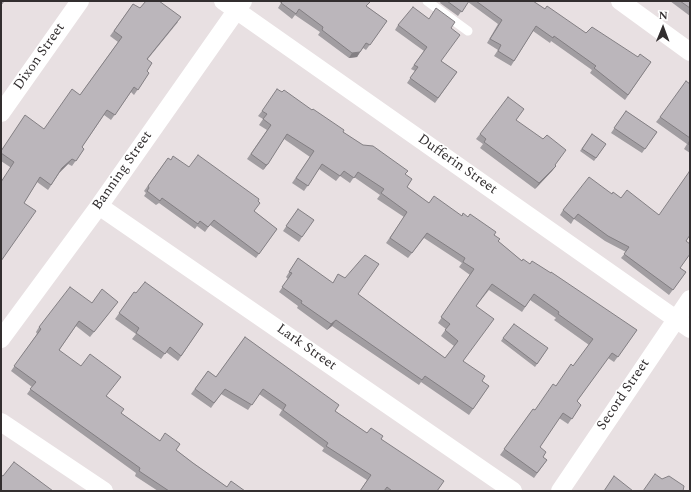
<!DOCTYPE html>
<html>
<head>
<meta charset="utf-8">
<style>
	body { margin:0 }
	#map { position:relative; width:691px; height:492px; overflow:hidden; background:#e8e0e2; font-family:Spectral,serif }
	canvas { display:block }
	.frame { position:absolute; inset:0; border:2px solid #322e2f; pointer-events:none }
	.north { position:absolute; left:643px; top:8px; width:40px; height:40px; -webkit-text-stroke:3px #fff; paint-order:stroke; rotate:1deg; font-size:11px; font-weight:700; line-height:16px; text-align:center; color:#322e2f }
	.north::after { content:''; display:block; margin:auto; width:14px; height:18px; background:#322e2f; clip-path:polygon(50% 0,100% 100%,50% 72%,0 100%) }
</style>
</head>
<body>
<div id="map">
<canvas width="691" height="492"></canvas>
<div class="frame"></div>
<div class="north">N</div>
</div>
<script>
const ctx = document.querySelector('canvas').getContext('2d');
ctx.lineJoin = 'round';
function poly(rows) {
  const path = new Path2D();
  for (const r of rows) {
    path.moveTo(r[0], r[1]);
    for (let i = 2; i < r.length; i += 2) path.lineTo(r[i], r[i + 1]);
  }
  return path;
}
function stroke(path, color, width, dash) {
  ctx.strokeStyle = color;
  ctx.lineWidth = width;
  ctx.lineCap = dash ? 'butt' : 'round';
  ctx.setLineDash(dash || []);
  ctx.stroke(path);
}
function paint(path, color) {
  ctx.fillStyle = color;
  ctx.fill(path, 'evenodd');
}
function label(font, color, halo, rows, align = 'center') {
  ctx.font = font + ' Spectral,serif';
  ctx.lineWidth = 3;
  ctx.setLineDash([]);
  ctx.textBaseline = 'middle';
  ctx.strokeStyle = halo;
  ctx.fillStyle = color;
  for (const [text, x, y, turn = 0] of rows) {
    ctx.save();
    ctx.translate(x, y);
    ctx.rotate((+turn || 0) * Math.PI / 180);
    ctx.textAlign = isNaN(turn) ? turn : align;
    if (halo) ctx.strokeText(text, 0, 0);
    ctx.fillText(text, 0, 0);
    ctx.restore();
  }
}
const service = poly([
	[427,1,468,31]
]);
const minor = poly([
	[223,1,690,329],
	[620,1,690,52],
	[1,113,80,1],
	[99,206,513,491],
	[1,339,99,206,243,1],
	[1,422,104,491],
	[560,491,690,299]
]);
const wall = poly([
	[278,1,369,1,366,6,387,21,366,50,363,48,357,57,349,58,318,35,320,32,295,15,292,19,278,8,281,3],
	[441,1,533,1,545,9,586,33,638,57,651,62,625,100,590,73,592,70,551,41,550,43,533,31,511,66,494,56,498,50,487,43,498,24,468,2,458,16,440,3],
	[670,1,690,1,690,16],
	[133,4,140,8,178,22,147,60,147,71,149,73,134,95,131,92,111,120,104,115,82,147,84,149,72,166,68,164,60,172,48,190,37,182,24,203,1,261,10,167,1,161,1,150,44,129,80,95,118,42,110,36],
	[429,19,451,28,441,61,457,72,435,103,407,83,415,71,411,69,424,51,395,30,398,25],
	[690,84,690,153,684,149,687,144,656,122,660,117],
	[262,111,343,132,405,174,407,187,429,203,462,216,494,235,498,241,522,261,530,264,637,330,614,362,608,358,577,401,581,405,568,424,559,418,540,447,543,457,547,460,534,478,500,455,533,409,535,410,573,366,589,345,554,320,556,318,530,300,522,312,489,290,476,306,463,361,482,381,489,386,469,415,421,382,419,385,332,326,327,330,297,308,298,306,279,292,288,279,286,277,298,258,332,283,358,294,445,358,454,346,441,336,446,329,438,323,470,275,459,267,462,263,424,238,408,258,386,243,404,217,377,199,380,195,354,177,350,183,340,176,336,181,319,169,304,191,292,183,310,157,284,139,264,169,263,170,247,159,267,130,259,125,263,119,258,116],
	[626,111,657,132,642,153,611,133],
	[516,120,556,166,552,171,535,189,480,148,483,144,476,139,480,134],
	[592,134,606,144,594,161,580,151],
	[168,158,171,160,189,167,258,201,254,211,277,229,256,258,210,225,205,232,197,226,195,229,159,203,156,205,144,196,146,193,144,191],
	[612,194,686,241,680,268,686,272,669,295,621,258,626,252,605,241,574,219,571,224,560,215,563,210],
	[298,209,302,237,299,242,283,231],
	[134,292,136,293,203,324,178,361,166,352,161,359,132,339,136,334,115,319],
	[92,303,114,307,90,337,76,326,59,350,107,396,121,413,160,441,176,450,193,463,227,487,245,491,158,491,135,476,136,473,27,394,32,387,11,371,37,334,36,332,39,327],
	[245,337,335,411,367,433,381,439,437,491,360,491,367,480,322,451,324,448,279,415,282,410,259,394,248,410,221,394,211,408,191,394,208,371,216,377],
	[503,338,548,348,535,367,501,341]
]);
const shadedWall = poly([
	[360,52,357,57,349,58,352,53],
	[72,159,68,164,59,173,62,168],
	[268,164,264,169,263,170,266,165],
	[556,166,552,171,535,189,539,183],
	[336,320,332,326,327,330,331,324]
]);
const building = poly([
	[1,1,4,1,1,5,1,1],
	[146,1,159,1,181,17,147,59,152,63,147,71,149,73,138,90,134,87,115,115,107,110,82,147,84,149,76,161,72,159,62,168,51,185,40,177,24,203,36,211,1,261,1,182,14,162,1,153,1,151,25,115,44,129,72,89,80,95,122,37,114,31,133,4,140,8,146,1],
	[283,1,369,1,370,2,366,6,387,21,370,45,366,43,360,52,352,53,322,30,323,27,299,9,296,14,281,3,283,1],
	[447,1,469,1,462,12,447,1],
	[476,1,533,1,545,9,547,6,586,33,592,27,638,57,640,54,651,62,628,95,594,68,596,66,554,36,553,38,536,26,514,61,498,51,501,45,490,39,502,20,476,1],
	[680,1,690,1,690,8,680,1],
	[413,7,429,19,436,8,455,22,451,28,460,35,441,61,457,72,438,98,410,78,418,67,414,65,427,47,398,25,413,7],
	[686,81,690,84,690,138,660,117,686,81],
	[277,89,282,92,284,90,312,110,313,109,344,130,343,132,363,145,373,146,408,171,405,174,412,179,407,187,429,203,434,196,462,216,463,213,468,217,470,214,496,232,494,235,500,239,498,241,522,261,523,259,530,264,532,261,551,273,551,272,637,330,618,357,612,353,577,401,581,405,572,419,563,413,540,447,546,452,543,457,547,460,537,473,504,449,533,409,535,410,553,384,556,386,571,364,573,366,593,339,558,314,559,312,534,294,525,307,492,284,476,306,494,319,463,361,485,376,482,381,489,386,473,409,425,376,422,380,336,320,331,324,301,303,302,301,282,287,292,273,289,272,298,258,333,283,338,274,345,278,365,255,379,264,358,294,445,358,458,341,445,330,450,324,441,317,474,269,463,262,465,258,427,233,412,253,390,238,407,212,381,193,384,189,358,172,354,178,344,171,340,176,322,164,308,186,296,178,314,151,287,134,268,164,266,165,251,154,271,125,263,119,267,114,262,111,277,89],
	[508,97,524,109,516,120,543,139,547,135,566,150,555,165,556,166,539,183,484,142,486,139,480,134,508,97],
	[626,111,657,132,645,149,614,128,626,111],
	[592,134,606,144,596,158,582,149,592,134],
	[690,140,690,145,688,144,690,140],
	[198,155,259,199,258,201,260,203,254,211,277,229,259,254,214,220,208,227,200,221,198,224,162,198,160,201,147,191,149,188,148,186,168,158,171,160,173,156,189,167,198,155],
	[689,172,690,173,690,235,686,241,690,244,690,254,680,268,686,272,673,290,624,254,629,247,608,236,578,214,574,219,563,210,589,177,612,194,613,192,621,198,627,190,659,215,689,172],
	[298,209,314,220,302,237,286,226,298,209],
	[145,282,203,324,181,356,170,347,165,354,136,333,139,328,119,313,134,292,136,293,145,282],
	[70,287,92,303,102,289,118,302,94,332,79,321,59,350,81,366,90,354,121,377,106,396,124,409,121,413,160,441,165,433,180,444,176,450,193,463,227,487,231,481,245,491,169,491,139,471,140,468,30,389,36,382,14,366,41,329,39,327,70,287],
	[514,324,548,348,537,364,503,338,514,324],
	[245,337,339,405,335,411,367,433,371,428,383,436,381,439,444,481,437,491,392,491,387,487,384,491,360,491,371,475,326,446,328,443,283,410,286,405,263,389,252,405,225,389,214,403,195,389,208,371,216,377,245,337],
	[14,462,53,491,1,491,1,475,3,476,14,462],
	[655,474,662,479,669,476,684,486,683,491,643,491,655,474],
	[614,476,633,491,604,491,614,476]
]);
const streetNames = [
	["Dixon Street",40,57,-55],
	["Dufferin Street",457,165,35],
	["Banning Street",123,171,-55],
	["Lark Street",306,348,35],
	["Secord Street",624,395,-56]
];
stroke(service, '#fff', 9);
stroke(minor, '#fff', 18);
paint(wall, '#a19da1');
paint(shadedWall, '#837f83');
paint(building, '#bbb6bb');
stroke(building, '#837f83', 1);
label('14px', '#322e2f', '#fff', streetNames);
</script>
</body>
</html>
